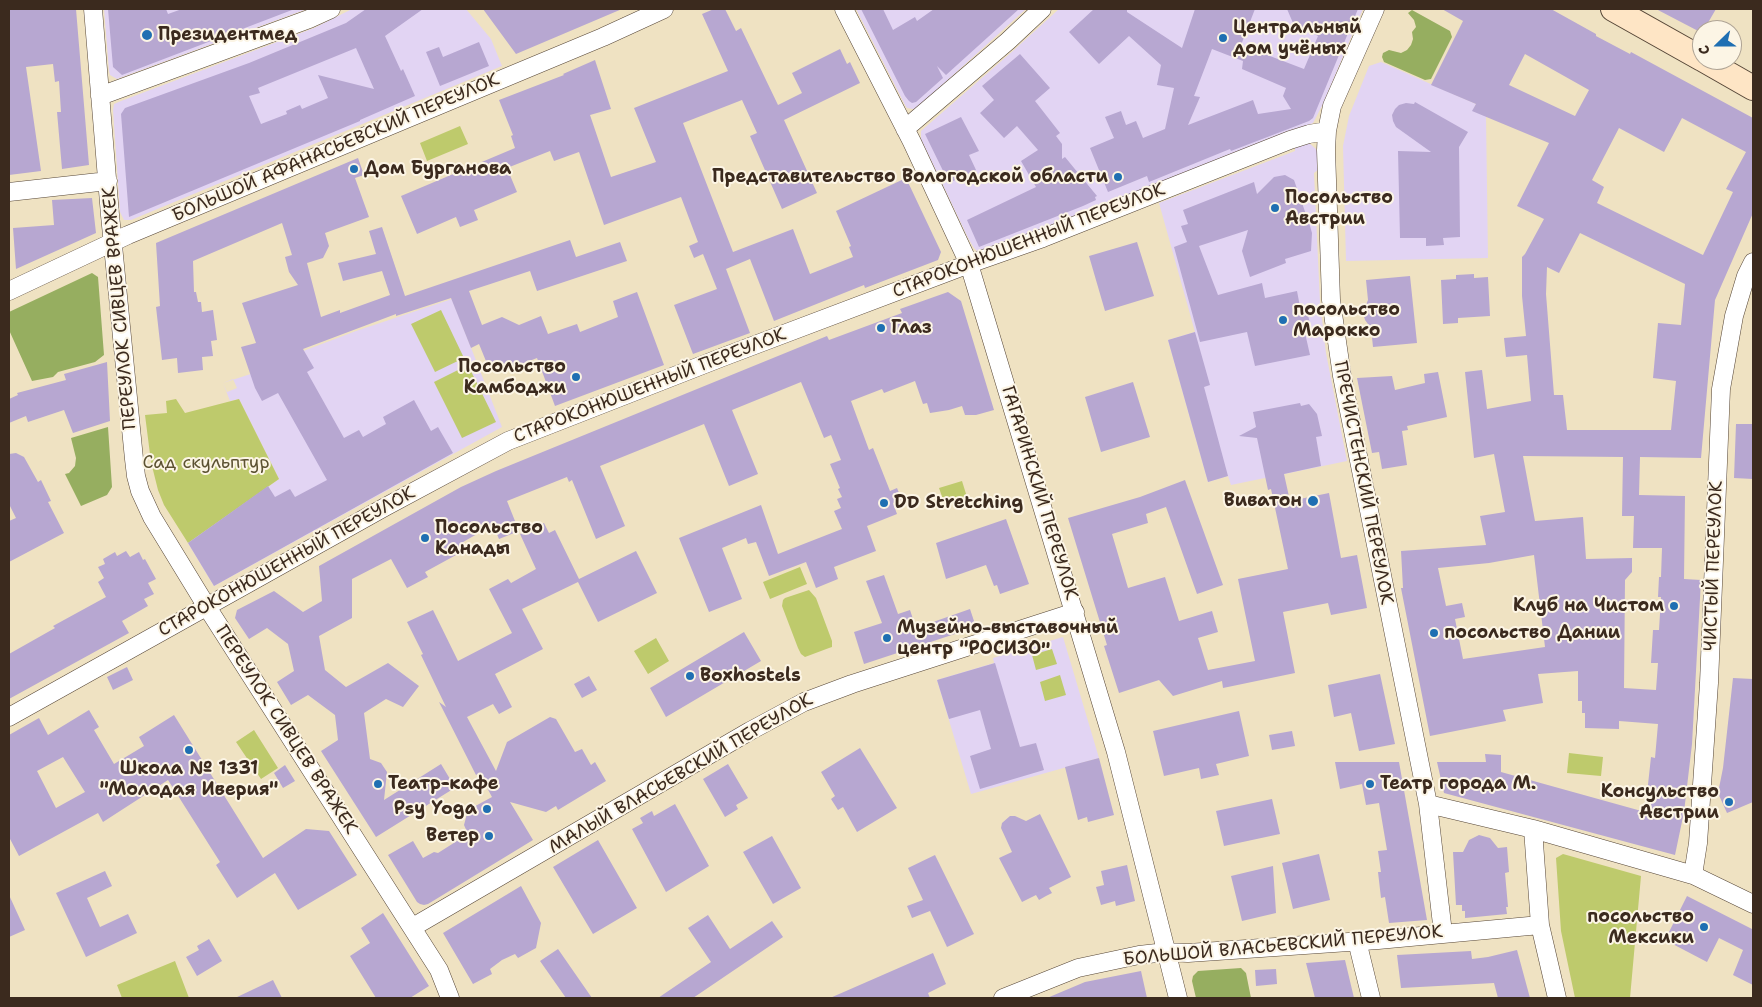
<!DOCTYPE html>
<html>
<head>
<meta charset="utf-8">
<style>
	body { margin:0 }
	#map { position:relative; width:1762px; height:1007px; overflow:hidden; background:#efe2c2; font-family:"Shantell Sans",sans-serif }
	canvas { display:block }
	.frame { position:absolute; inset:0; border:10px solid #3b2a1e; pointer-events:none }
	.north { position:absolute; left:1692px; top:20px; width:50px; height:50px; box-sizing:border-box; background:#fcf5e5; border:1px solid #afa495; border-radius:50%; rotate:248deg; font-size:14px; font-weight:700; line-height:20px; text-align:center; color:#3b2a1e }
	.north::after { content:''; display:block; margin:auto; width:18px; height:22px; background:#1f6fb2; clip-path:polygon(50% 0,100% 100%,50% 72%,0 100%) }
</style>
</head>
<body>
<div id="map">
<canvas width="1762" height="1007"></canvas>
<div class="frame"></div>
<div class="north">С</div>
</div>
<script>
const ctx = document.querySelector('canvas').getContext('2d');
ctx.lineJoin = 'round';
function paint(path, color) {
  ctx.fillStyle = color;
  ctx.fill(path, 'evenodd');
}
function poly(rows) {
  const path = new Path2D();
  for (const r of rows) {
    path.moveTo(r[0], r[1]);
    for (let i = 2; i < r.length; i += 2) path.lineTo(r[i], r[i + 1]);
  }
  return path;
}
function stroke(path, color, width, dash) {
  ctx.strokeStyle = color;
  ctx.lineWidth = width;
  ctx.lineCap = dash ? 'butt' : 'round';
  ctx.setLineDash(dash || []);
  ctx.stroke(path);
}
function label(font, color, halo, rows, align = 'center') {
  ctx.font = font + ' "Shantell Sans",sans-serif';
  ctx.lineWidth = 4;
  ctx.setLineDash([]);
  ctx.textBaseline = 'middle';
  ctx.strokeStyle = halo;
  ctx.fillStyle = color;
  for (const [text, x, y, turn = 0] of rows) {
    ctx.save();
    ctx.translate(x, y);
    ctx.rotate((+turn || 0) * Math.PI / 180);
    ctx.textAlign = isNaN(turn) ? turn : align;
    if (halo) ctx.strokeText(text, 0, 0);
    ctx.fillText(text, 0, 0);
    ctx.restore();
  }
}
const built = poly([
	[104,9,307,9,117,79,110,75,109,71],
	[352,9,466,9,491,39,502,66,131,220,124,220,120,212,113,110,114,104,121,101,314,28],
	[856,9,1026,9,917,108,913,109,907,108,905,105],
	[1059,9,1363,9,1323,104,1313,123,981,252,978,252,974,248,968,238,921,139,921,131,1014,50],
	[1381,62,1476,104,1473,110,1486,116,1488,258,1346,261,1343,146,1349,116,1369,66],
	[1309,143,1316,149,1319,155,1319,169,1314,173,1320,302,1326,353,1347,461,1231,485,1228,476,1208,482,1168,340,1195,332,1159,203,1295,151,1295,144],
	[452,299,502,427,214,586,188,543,279,479,239,399,230,401,223,383,266,369,298,353,356,331],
	[233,379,237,388,227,392,223,383],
	[1063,637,1099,758,971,794,937,680,994,663,993,658]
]);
const green = poly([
	[460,126,468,144,427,161,420,143],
	[441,310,464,358,435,372,411,324],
	[468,365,496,422,462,438,434,382],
	[176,399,185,413,239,399,279,479,188,543,164,505,158,490,151,462,145,415,167,413,166,401],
	[962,481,967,497,945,505,939,488],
	[800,567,807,584,770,599,763,582],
	[809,590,816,598,832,641,832,647,829,648,805,657,801,654,798,648,782,606,783,600,785,598],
	[656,638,669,661,648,674,634,651],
	[1052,649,1057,664,1036,670,1032,655],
	[1060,675,1066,695,1045,701,1040,682],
	[254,730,278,768,261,779,236,742],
	[1569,753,1603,757,1601,776,1567,773],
	[1563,854,1641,876,1630,998,1575,998,1561,931,1556,858],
	[175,961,189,998,122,998,117,985]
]);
const forest = poly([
	[1412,10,1450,31,1452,37,1431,79,1425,80,1384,62,1382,57,1383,53,1389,50,1401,53,1407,50,1411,45,1413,39,1412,32,1416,27,1414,20,1408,13],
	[92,273,98,277,104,355,95,362,58,372,53,377,32,381,9,330,9,312],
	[108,427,112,487,107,495,81,506,65,474,69,473,75,466,76,458,71,438],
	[1241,968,1246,973,1251,998,1196,998,1192,981,1193,976,1198,971]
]);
const building = poly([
	[9,9,76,9,89,165,62,169,57,112,61,112,59,81,55,82,53,64,26,67,41,171,9,175],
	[108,9,166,9,168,14,182,9,292,10,122,75,113,67],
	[366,9,423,9,385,36,401,71,403,69,415,96,360,120,360,121,129,217,121,114,125,108,249,63,346,23],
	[356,48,374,89,318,75,328,98,302,109,300,105,286,111,287,114,261,124,249,96,260,93,258,88],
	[483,9,622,9,516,54],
	[714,9,725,9,736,31,741,28,778,105,802,93,792,73,840,49,847,64,850,62,860,83,784,120,817,193,782,209,750,136,757,133,742,100,683,123,733,252,793,229,810,274,853,257,849,247,851,246,836,211,906,178,941,252,938,260,865,288,864,285,774,321,750,259,726,269,750,333,693,354,674,305,717,289,703,254,694,258,689,246,698,242,681,197,604,225,579,152,554,161,550,151,507,168,517,192,474,210,478,220,460,227,456,217,417,234,401,196,515,148,511,136,513,135,499,100,564,75,563,74,595,60,611,109,590,115,611,177,656,162,634,108,728,71,702,14],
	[861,9,883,9,893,30,915,17,917,21,934,9,1019,9,946,75,937,66,943,78,916,102,912,103,909,101,905,96],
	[1094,9,1127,9,1127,12,1182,48,1195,9,1255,9,1241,45,1304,69,1318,36,1293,23,1287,9,1358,9,1313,118,1309,121,1231,151,1230,149,1149,182,1147,176,1108,192,1090,148,1114,138,1105,117,1121,111,1126,125,1136,121,1143,138,1165,129,1174,88,1157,85,1161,65,1129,36,1099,64,1069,32],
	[1212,49,1243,61,1242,69,1286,88,1283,96,1291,109,1258,114,1253,100,1188,125,1200,97,1194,96],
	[1442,9,1551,9,1596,34,1596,36,1630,54,1631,52,1753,118,1753,213,1715,300,1701,458,1640,457,1639,495,1685,496,1684,579,1701,580,1692,744,1684,812,1675,855,1444,793,1437,762,1486,762,1485,754,1501,755,1501,772,1645,812,1651,757,1655,758,1658,724,1619,721,1619,729,1585,728,1585,713,1582,713,1582,701,1578,701,1578,671,1538,674,1543,703,1503,710,1506,721,1430,736,1401,588,1403,588,1401,551,1486,545,1480,516,1505,512,1494,454,1474,458,1465,372,1482,370,1487,409,1531,401,1527,355,1506,357,1504,338,1526,336,1522,296,1522,257,1525,254,1544,219,1517,206,1549,143,1472,111,1476,104,1431,85,1463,21],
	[1525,54,1589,90,1575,116,1509,85],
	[1682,118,1746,152,1726,189,1733,192,1703,255,1597,203,1604,187,1592,180,1619,128,1664,152],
	[1580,233,1685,284,1681,325,1658,323,1653,378,1676,381,1671,430,1567,430,1563,395,1554,395,1546,294,1547,267,1559,273],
	[1523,456,1623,457,1622,516,1634,516,1633,548,1662,548,1661,577,1659,577,1658,597,1661,597,1659,630,1653,630,1651,663,1658,663,1656,690,1624,688,1625,580,1632,572,1632,558,1586,559,1583,517,1535,521],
	[1534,555,1545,647,1463,659,1455,619,1465,617,1462,603,1446,606,1438,568,1489,563],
	[1656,9,1716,9,1702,33],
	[479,42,489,66,440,86,426,52,439,47,443,57],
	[1020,54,1050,88,1035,101,1060,133,1056,136,1062,144,1062,159,1065,157,1097,196,1095,197,1096,200,1083,206,979,247,967,220,1036,187,1021,161,1038,150,1017,126,1004,138,980,113,994,100,982,86],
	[1415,102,1468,132,1459,147,1460,237,1443,238,1444,245,1426,246,1426,238,1400,238,1398,151,1431,152,1396,127,1393,121,1392,115,1395,109,1399,105,1406,103,1414,104],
	[961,117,979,151,969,155,976,170,949,183,925,134],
	[358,158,364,175,355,178,369,217,325,233,329,246,323,258,307,263,321,317,340,310,340,313,390,295,382,271,343,281,338,263,376,254,369,231,382,227,405,296,570,240,576,257,620,242,627,261,537,291,530,271,469,291,482,325,502,317,519,325,541,316,548,334,577,324,580,332,618,317,613,301,637,292,664,365,555,406,537,358,501,372,499,367,490,371,479,344,471,348,451,298,396,316,396,314,303,349,314,368,307,372,344,438,359,430,363,437,386,424,383,417,414,400,431,431,438,427,453,453,214,586,188,543,268,486,275,497,290,489,295,497,327,480,278,393,262,401,255,388,241,347,256,343,242,303,298,285,289,272,285,257,292,255,282,223,193,261,194,292,196,292,198,302,201,302,202,312,213,310,217,340,211,341,213,356,202,357,203,370,178,373,177,358,162,360,156,307,160,306,156,243],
	[1285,175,1294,180,1310,226,1312,233,1311,251,1285,259,1286,263,1250,277,1242,251,1248,230,1199,246,1218,295,1262,283,1265,298,1297,291,1301,312,1307,311,1312,332,1305,333,1310,355,1255,366,1247,332,1200,342,1174,247,1187,242,1181,226,1188,224,1183,210,1254,182,1257,194,1274,177],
	[92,198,96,233,16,269,13,228,54,225,52,200],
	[1137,242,1154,296,1105,311,1089,256],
	[1474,274,1474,278,1488,277,1490,316,1458,318,1458,323,1443,324,1441,280,1456,279,1456,275],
	[1410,276,1417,343,1373,347,1371,328,1365,320,1363,313,1365,307,1368,300,1366,280],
	[948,292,961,301,994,410,976,415,965,415,962,406,949,410,930,413,927,403,923,404,915,381,884,393,882,389,851,401,869,450,873,448,890,491,897,488,902,500,893,503,897,514,867,526,876,551,834,567,838,579,816,588,806,562,769,576,756,542,748,544,746,538,722,548,742,599,709,612,679,538,761,505,778,554,842,529,834,511,841,508,837,499,842,497,838,489,840,488,830,464,841,460,831,435,824,438,801,382,732,410,758,474,729,486,704,424,600,466,625,526,596,539,572,480,569,482,567,477,507,501,519,531,499,539,493,525,463,542,467,549,425,572,428,577,407,588,391,559,352,579,352,618,319,636,325,670,346,687,388,663,419,686,403,707,386,699,364,713,370,759,381,763,387,772,384,800,441,764,453,784,453,789,376,837,321,751,338,740,335,715,308,695,291,705,277,682,294,671,288,644,267,628,249,639,235,618,237,610,274,591,303,612,322,601,319,566,461,487,496,471,827,336,829,340,902,313,900,309],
	[1195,332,1210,385,1204,387,1228,476,1208,482,1168,340],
	[107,362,110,421,73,433,64,410,28,422,26,416,9,423,9,399,18,395,17,393,66,380,64,374],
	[1438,372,1447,417,1407,426,1408,430,1402,431,1407,465,1382,469,1379,452,1372,453,1357,378,1392,376,1395,390,1425,383,1424,374],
	[1133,382,1150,437,1101,452,1085,397],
	[1300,403,1301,406,1309,404,1317,414,1322,436,1316,437,1321,466,1284,474,1290,501,1329,493,1341,558,1357,555,1367,608,1331,615,1328,603,1283,612,1295,673,1223,688,1222,681,1173,696,1159,680,1119,693,1104,646,1107,645,1068,518,1140,497,1185,480,1223,585,1197,594,1166,507,1146,514,1148,523,1112,534,1128,588,1165,577,1179,621,1212,611,1218,632,1198,638,1208,670,1255,661,1238,579,1288,569,1271,489,1268,490,1257,438,1239,436,1256,427,1253,412],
	[1736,424,1753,424,1753,479,1734,478],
	[16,453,24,457,38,482,41,480,51,501,48,502,64,533,9,562,9,521,16,518,9,504,9,454],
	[1006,519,1029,584,1000,594,997,585,994,586,986,565,946,579,936,543],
	[544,523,549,533,555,530,579,579,636,551,657,593,598,622,578,582,522,609,543,649,495,674,512,707,499,714,493,704,467,717,496,771,507,742,550,717,556,719,575,752,582,749,591,765,595,762,606,781,558,810,556,806,546,812,510,802,533,840,428,904,424,905,420,904,417,902,388,855,413,841,423,858,434,852,438,853,468,834,464,825,468,810,492,797,479,773,476,775,439,702,446,707,421,655,423,654,407,622,433,610,458,661,512,633,489,589,508,579,511,583,536,569,520,534],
	[126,551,130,557,139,552,143,560,145,559,156,579,148,583,154,594,144,599,148,606,122,621,129,633,9,699,9,654,55,628,53,626,106,597,98,582,104,578,98,567,105,564,103,559,115,552,117,556],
	[884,575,898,614,910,610,916,628,970,609,976,627,864,664,854,632,882,623,866,581],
	[744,632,761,661,666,717,650,688],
	[995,663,1020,747,1036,743,1044,770,980,789,970,756,991,749,980,710,949,719,937,680],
	[127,667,133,680,113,690,107,677],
	[1380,674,1395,744,1359,751,1351,713,1334,717,1328,685],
	[589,676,597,690,582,698,574,684],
	[1733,678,1753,679,1753,802,1727,813,1718,793,1723,768],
	[89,710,99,727,94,730,114,764,144,746,139,737,174,715,263,858,306,829,329,831,357,875,298,910,275,873,237,898,216,865,220,862,168,780,103,822,98,813,19,856,9,837,9,735,39,718,48,735],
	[63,757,85,792,56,808,37,771],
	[1239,711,1249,756,1216,764,1219,775,1201,779,1199,768,1164,776,1153,731],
	[1292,731,1295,746,1272,750,1269,735],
	[860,748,897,808,857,832,843,807,838,810,831,799,835,796,821,772],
	[1099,758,1114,815,1088,822,1087,817,1078,820,1065,767],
	[1335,762,1399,762,1427,920,1389,923,1385,897,1381,898,1378,872,1381,872,1378,851,1387,850,1379,803,1366,805,1362,784,1340,789],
	[728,764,748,798,736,805,738,809,725,817,703,779],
	[285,765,295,781,283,788,274,773],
	[1272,799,1280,834,1224,846,1216,811],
	[675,804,709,866,666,892,632,829,643,823,640,818,652,811,654,816],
	[1040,814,1071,877,1049,888,1052,893,1046,896,1039,900,1036,895,1022,902,999,858,1012,852,1001,828,1002,823,1010,816,1015,816,1026,821],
	[1479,835,1490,838,1498,848,1507,847,1509,872,1505,873,1508,907,1506,907,1507,914,1465,918,1465,911,1462,911,1462,905,1456,905,1453,852,1463,852,1469,840],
	[772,836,801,888,773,904,743,852],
	[598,840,637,908,593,934,553,867],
	[1319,854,1330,900,1293,909,1282,863],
	[935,855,974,934,947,947,930,911,912,918,907,906,923,900,908,868],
	[1127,865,1135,901,1116,906,1115,901,1101,905,1096,887,1104,885,1101,871],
	[1273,866,1276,913,1242,921,1231,876],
	[105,871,112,886,87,898,100,927,128,914,137,933,86,957,56,893],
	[521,886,541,923,536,948,518,958,515,954,502,960,490,969,492,974,473,984,443,933],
	[9,895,25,930,9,937],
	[1687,896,1752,929,1753,927,1753,985,1733,975,1743,950,1719,938,1707,962,1665,940],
	[383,913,429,986,410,998,376,998,350,956,370,943,361,928],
	[708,915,730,949,772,921,783,937,693,998,658,998,711,962,688,928],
	[209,939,222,961,197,976,186,957,199,950,197,946],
	[558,949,592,998,566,998,540,961],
	[1517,950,1530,998,1498,998,1494,983,1401,988,1397,955,1471,951,1472,959,1488,957],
	[933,953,946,984,928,993,930,998,830,998],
	[1345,960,1354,998,1315,998,1306,963],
	[1276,969,1277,984,1256,986,1255,970],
	[1141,971,1147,998,1047,998,1085,982],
	[273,980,282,998,235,998]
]);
const minor = poly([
	[93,9,110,215,134,459,136,476,140,491,152,517,207,607,439,970,450,998],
	[844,9,912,142,969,264,1116,752,1178,998],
	[1375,9,1332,106,1327,131,1326,150,1331,300,1342,376,1428,804,1443,933],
	[100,96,309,19,331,9],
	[905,129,1008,41,1042,9],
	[9,192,108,181],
	[9,291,128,235,603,37,664,9],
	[9,717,385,507,508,441,723,357,969,264,1043,238,1290,140,1309,134,1327,131],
	[1428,804,1533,829,1693,875,1753,904],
	[1533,829,1540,925,1557,998],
	[1693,875,1698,843,1709,683,1721,389,1734,316,1746,276,1753,262],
	[413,927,750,731,804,702,852,684,1075,612],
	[1357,941,1371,998],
	[1003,998,1078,968,1139,955,1166,952,1188,953,1378,940,1540,925]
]);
const secondary = poly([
	[1613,9,1702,59],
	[1704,60,1753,88]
]);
const markers = [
	[147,35,6,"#1f6fb2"],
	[1223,38,5,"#1f6fb2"],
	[354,169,5,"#1f6fb2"],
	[1118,177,5,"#1f6fb2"],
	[1275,208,5,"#1f6fb2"],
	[1283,320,5,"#1f6fb2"],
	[881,328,5,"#1f6fb2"],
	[576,377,5,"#1f6fb2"],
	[1313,501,6,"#1f6fb2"],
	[884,503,5,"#1f6fb2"],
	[425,538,5,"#1f6fb2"],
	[1674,606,5,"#1f6fb2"],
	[1434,633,5,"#1f6fb2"],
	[887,638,5,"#1f6fb2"],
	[690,676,5,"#1f6fb2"],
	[189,750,5,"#1f6fb2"],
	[378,784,5,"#1f6fb2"],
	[1370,784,5,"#1f6fb2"],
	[1729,802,5,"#1f6fb2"],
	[487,809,5,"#1f6fb2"],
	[489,836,5,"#1f6fb2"],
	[1704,927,5,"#1f6fb2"]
];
const poiNames = [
	["Центральный",1233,28],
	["дом учёных",1233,49],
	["Президентмед",158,35],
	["Дом Бурганова",364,169],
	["Представительство Вологодской области",1108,177,"right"],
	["Посольство",1285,198],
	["Австрии",1285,219],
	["посольство",1293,310],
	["Марокко",1293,331],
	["Глаз",891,328],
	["Посольство",566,367,"right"],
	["Камбоджи",566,388,"right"],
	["Виватон",1302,501,"right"],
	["DD Stretching",894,503],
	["Посольство",435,528],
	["Канады",435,549],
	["Клуб на Чистом",1664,606,"right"],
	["Музейно-выставочный",897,628],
	["центр \"РОСИЗО\"",897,649],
	["посольство Дании",1444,633],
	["Boxhostels",700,676],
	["Школа № 1331",189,769,"center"],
	["\"Молодая Иверия\"",189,790,"center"],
	["Театр-кафе",388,784],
	["Театр города М.",1380,784],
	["Консульство",1719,792,"right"],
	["Австрии",1719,813,"right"],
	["Psy Yoga",477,809,"right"],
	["Ветер",479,836,"right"],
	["посольство",1694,917,"right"],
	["Мексики",1694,938,"right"]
];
const streetNames = [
	["БОЛЬШОЙ АФАНАСЬЕВСКИЙ ПЕРЕУЛОК",336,148,-23],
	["СТАРОКОНЮШЕННЫЙ ПЕРЕУЛОК",1029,241,-21],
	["ПЕРЕУЛОК СИВЦЕВ ВРАЖЕК",120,308,-95],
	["СТАРОКОНЮШЕННЫЙ ПЕРЕУЛОК",650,386,-21],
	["ПРЕЧИСТЕНСКИЙ ПЕРЕУЛОК",1363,483,79],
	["ГАГАРИНСКИЙ ПЕРЕУЛОК",1039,493,73],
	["СТАРОКОНЮШЕННЫЙ ПЕРЕУЛОК",287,562,-29],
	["ЧИСТЫЙ ПЕРЕУЛОК",1714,566,-88],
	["ПЕРЕУЛОК СИВЦЕВ ВРАЖЕК",286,730,57],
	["МАЛЫЙ ВЛАСЬЕВСКИЙ ПЕРЕУЛОК",681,774,-30],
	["БОЛЬШОЙ ВЛАСЬЕВСКИЙ ПЕРЕУЛОК",1283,946,-5]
];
const parkNames = [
	["Сад скульптур",206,463]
];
paint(built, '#e2d4f3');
paint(green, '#beca6c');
paint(forest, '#96ae60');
paint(building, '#b7a7d1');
stroke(minor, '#564637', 19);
stroke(secondary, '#564637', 26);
stroke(minor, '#fff', 18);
stroke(secondary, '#fee5c5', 24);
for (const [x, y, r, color] of markers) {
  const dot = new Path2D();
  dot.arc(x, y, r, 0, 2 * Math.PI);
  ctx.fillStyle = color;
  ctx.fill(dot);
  stroke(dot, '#fcf5e5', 2);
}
label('bold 18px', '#3b2a1e', '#fcf5e5', poiNames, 'left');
label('18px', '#3b2a1e', '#fcf5e5', streetNames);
label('18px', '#5c5232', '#fcf5e5', parkNames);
</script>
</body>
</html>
